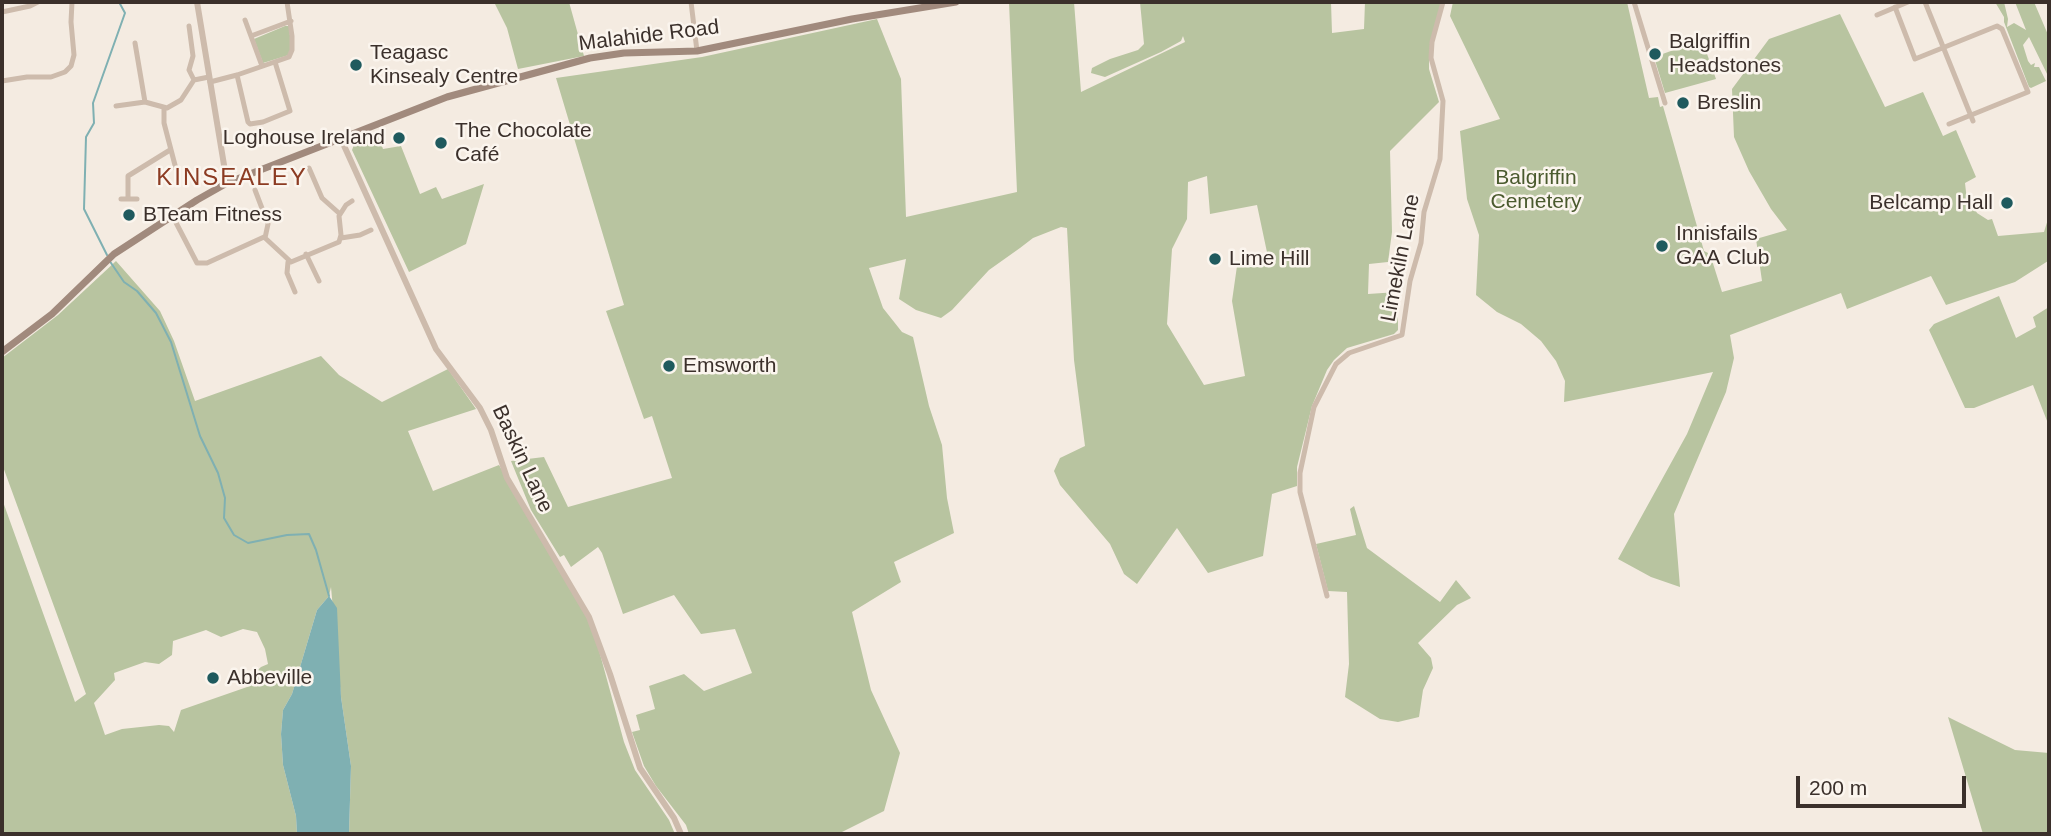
<!DOCTYPE html>
<html>
<head>
<meta charset="utf-8">
<style>
	body { margin:0 }
	#map { position:relative; width:2051px; height:836px; overflow:hidden; background:#f4ebe1; font-family:Helvetica,sans-serif }
	canvas { display:block }
	.frame { position:absolute; inset:0; border:4px solid #3b302b; pointer-events:none }
	.scale { position:absolute; left:1796px; top:776px; width:170px; height:32px; box-sizing:border-box; border:4px solid #3b302b; border-top:0; padding-left:9px; font-size:21px; line-height:24px; white-space:nowrap; color:#3b302b; -webkit-text-stroke:5px #fbf5ee; paint-order:stroke }
</style>
</head>
<body>
<div id="map">
<canvas width="2051" height="836"></canvas>
<div class="frame"></div>
<div class="scale">200 m</div>
</div>
<script>
const ctx = document.querySelector('canvas').getContext('2d');
ctx.lineJoin = 'round';
function paint(path, color) {
  ctx.fillStyle = color;
  ctx.fill(path, 'evenodd');
}
function poly(rows) {
  const path = new Path2D();
  for (const r of rows) {
    path.moveTo(r[0], r[1]);
    for (let i = 2; i < r.length; i += 2) path.lineTo(r[i], r[i + 1]);
  }
  return path;
}
function stroke(path, color, width, dash) {
  ctx.strokeStyle = color;
  ctx.lineWidth = width;
  ctx.lineCap = dash ? 'butt' : 'round';
  ctx.setLineDash(dash || []);
  ctx.stroke(path);
}
function label(font, color, halo, rows, align = 'center') {
  ctx.font = font + ' Helvetica,sans-serif';
  ctx.lineWidth = 5;
  ctx.setLineDash([]);
  ctx.textBaseline = 'middle';
  ctx.strokeStyle = halo;
  ctx.fillStyle = color;
  for (const [text, x, y, turn = 0] of rows) {
    ctx.save();
    ctx.translate(x, y);
    ctx.rotate((+turn || 0) * Math.PI / 180);
    ctx.textAlign = isNaN(turn) ? turn : align;
    if (halo) ctx.strokeText(text, 0, 0);
    ctx.fillText(text, 0, 0);
    ctx.restore();
  }
}
const green = poly([
	[494,2,569,2,584,56,518,69,507,28],
	[1009,2,1074,2,1081,92,1185,42,1183,36,1181,41,1161,52,1105,77,1091,73,1092,68,1110,59,1138,50,1144,44,1140,2,1331,2,1332,33,1364,29,1365,2,1441,2,1429,58,1429,69,1439,102,1390,151,1392,232,1388,262,1369,264,1368,294,1398,292,1398,330,1394,334,1347,348,1334,360,1327,370,1312,406,1297,467,1297,486,1272,494,1263,556,1208,573,1177,528,1137,584,1124,574,1110,544,1060,485,1054,471,1060,458,1085,446,1074,360,1067,228,1061,227,1033,238,1020,248,989,270,952,310,941,318,916,310,899,299,906,259,869,268,883,308,902,332,913,337,929,406,942,445,947,498,954,533,894,562,901,582,852,612,871,690,900,753,884,811,838,834,689,834,686,825,656,786,644,766,632,732,640,730,636,715,655,709,649,686,684,674,704,691,752,673,735,629,701,634,674,595,623,614,602,553,598,547,571,567,564,555,560,557,531,510,511,461,544,457,568,507,672,478,652,416,644,419,606,311,624,305,556,78,702,57,877,19,901,79,906,217,1017,192],
	[1207,176,1210,214,1257,205,1268,257,1237,266,1232,301,1245,376,1204,385,1167,324,1172,249,1187,219,1188,182],
	[1453,2,1627,2,1649,98,1658,97,1660,107,1663,106,1704,251,1710,254,1722,292,1762,281,1756,239,1787,230,1771,209,1749,171,1734,137,1732,89,1769,39,1840,14,1885,107,1923,92,1943,136,1956,130,1976,177,1965,183,1967,201,1971,200,1977,213,1988,220,1992,219,1998,236,2044,232,2049,216,2049,263,2048,261,2015,282,1946,305,1931,276,1847,309,1841,293,1730,335,1734,358,1726,392,1674,514,1680,587,1651,577,1618,559,1687,434,1713,372,1564,402,1565,381,1556,361,1541,341,1521,324,1497,312,1476,295,1479,235,1467,199,1460,131,1500,119,1450,16],
	[1995,2,2004,2,2008,19,2007,27,2014,23,2026,30,2015,2,2034,2,2049,37,2049,78,2029,37,2023,45,2028,61,2031,65,2035,63,2034,67,2039,67,2046,81,2031,88,2029,87,2004,22,2004,17],
	[285,26,289,26,291,45,289,55,263,63,254,39],
	[1702,40,1716,79,1665,93,1654,57],
	[377,133,383,149,401,146,420,194,436,187,442,199,484,184,466,244,409,272,352,150,355,142],
	[116,261,160,311,174,341,195,401,321,356,339,375,382,402,448,369,476,409,408,431,433,491,499,465,576,594,594,632,624,742,635,770,669,820,675,834,349,834,351,766,341,697,331,587,329,596,317,610,292,694,283,710,281,734,283,765,296,816,297,834,2,834,2,499,75,702,86,694,2,464,2,358,58,315],
	[243,629,257,632,265,649,268,664,261,667,248,679,250,686,181,710,174,732,169,726,159,725,122,729,105,735,94,703,115,680,114,673,145,662,159,664,172,655,173,641,206,630,221,637],
	[1999,296,2016,338,2036,327,2033,317,2049,307,2049,426,2033,385,1974,408,1965,408,1929,330,1934,324],
	[1354,506,1367,548,1440,602,1456,580,1471,598,1457,605,1418,643,1431,658,1433,668,1423,690,1419,717,1398,722,1380,719,1345,697,1349,664,1347,592,1328,591,1316,544,1356,535,1350,509],
	[1948,717,2015,750,2049,753,2049,834,1983,834]
]);
const water = poly([
	[329,596,337,608,341,697,351,766,349,834,297,834,296,816,283,765,281,734,283,710,292,694,317,610]
]);
const stream = poly([
	[107,255,84,209,86,137,94,123,93,103,125,13,119,2],
	[109,260,124,282,137,291,156,313,171,342,200,436,218,473,225,498,224,518,234,535,248,543,287,535,309,534,316,550,329,596]
]);
const minor = poly([
	[691,2,697,51],
	[1634,2,1665,103],
	[1925,2,1973,121],
	[1895,7,1915,59,1997,26,2002,29,2028,92,1949,124],
	[2,12,30,6,38,2],
	[1877,15,1908,2],
	[245,20,262,66],
	[189,26,193,56,189,70,194,80],
	[251,36,291,21],
	[135,43,145,102],
	[237,75,248,122,250,124,263,122,290,111,275,62],
	[2,81,27,77,51,77,65,72,71,66,74,55,71,22,72,2],
	[210,82,237,75,289,57,292,50,292,36,287,2],
	[116,106,145,102,167,108,181,100,194,80,209,77],
	[164,108,164,123,176,169],
	[309,168,322,198,340,214],
	[255,190,268,224,265,238],
	[121,199,137,199],
	[128,199,128,176,170,150],
	[172,215,197,263,207,263,264,237,291,262,339,242,341,235,339,216,346,205,352,201],
	[341,238,360,235,371,230],
	[306,254,319,281],
	[288,262,287,273,295,292],
	[1327,596,1300,492,1300,473,1314,407,1336,364,1349,353,1402,335,1410,281,1421,243,1424,212,1440,159,1443,101,1431,58,1432,42,1443,2]
]);
const tertiary = poly([
	[197,2,227,183],
	[341,139,436,349,480,408,491,430,507,478,589,617,610,674,640,768,674,818,681,834]
]);
const secondary = poly([
	[2,352,52,314,114,254,197,200,227,183,447,97,590,58,624,53,697,51,852,19,956,2]
]);
const markers = [
	[1655,54,7,"#1f5a5e"],
	[356,65,7,"#1f5a5e"],
	[1683,103,7,"#1f5a5e"],
	[399,138,7,"#1f5a5e"],
	[441,143,7,"#1f5a5e"],
	[2007,203,7,"#1f5a5e"],
	[129,215,7,"#1f5a5e"],
	[1662,246,7,"#1f5a5e"],
	[1215,259,7,"#1f5a5e"],
	[669,366,7,"#1f5a5e"],
	[213,678,7,"#1f5a5e"]
];
const streetNames = [
	["Malahide Road",649,36,-7],
	["Limekiln Lane",1401,258,-79],
	["Baskin Lane",522,459,65]
];
const poiNames = [
	["Balgriffin",1669,42],
	["Headstones",1669,66],
	["Teagasc",370,53],
	["Kinsealy Centre",370,77],
	["Breslin",1697,103],
	["The Chocolate",455,131],
	["Café",455,155],
	["Loghouse Ireland",385,138,"right"],
	["Belcamp Hall",1993,203,"right"],
	["BTeam Fitness",143,215],
	["Innisfails",1676,234],
	["GAA Club",1676,258],
	["Lime Hill",1229,259],
	["Emsworth",683,366],
	["Abbeville",227,678]
];
const parkNames = [
	["Balgriffin",1536,178],
	["Cemetery",1536,202]
];
const quarterNames = [
	["KINSEALEY",232,178]
];
paint(green, '#b8c4a0');
paint(water, '#7fb0b2');
stroke(stream, '#7fb0b2', 2);
stroke(minor, '#cdbbac', 5);
stroke(tertiary, '#cdbbac', 6);
stroke(secondary, '#a18a7d', 7);
for (const [x, y, r, color] of markers) {
  const dot = new Path2D();
  dot.arc(x, y, r, 0, 2 * Math.PI);
  ctx.fillStyle = color;
  ctx.fill(dot);
  stroke(dot, '#fbf5ee', 2.5);
}
label('21px', '#3b302b', '#fbf5ee', streetNames);
label('21px', '#3b302b', '#fbf5ee', poiNames, 'left');
label('21px', '#4a5a2e', '#fbf5ee', parkNames);
ctx.letterSpacing = '2px';
label('24px', '#8c3b22', '#fbf5ee', quarterNames);
ctx.letterSpacing = '0px';
</script>
</body>
</html>
